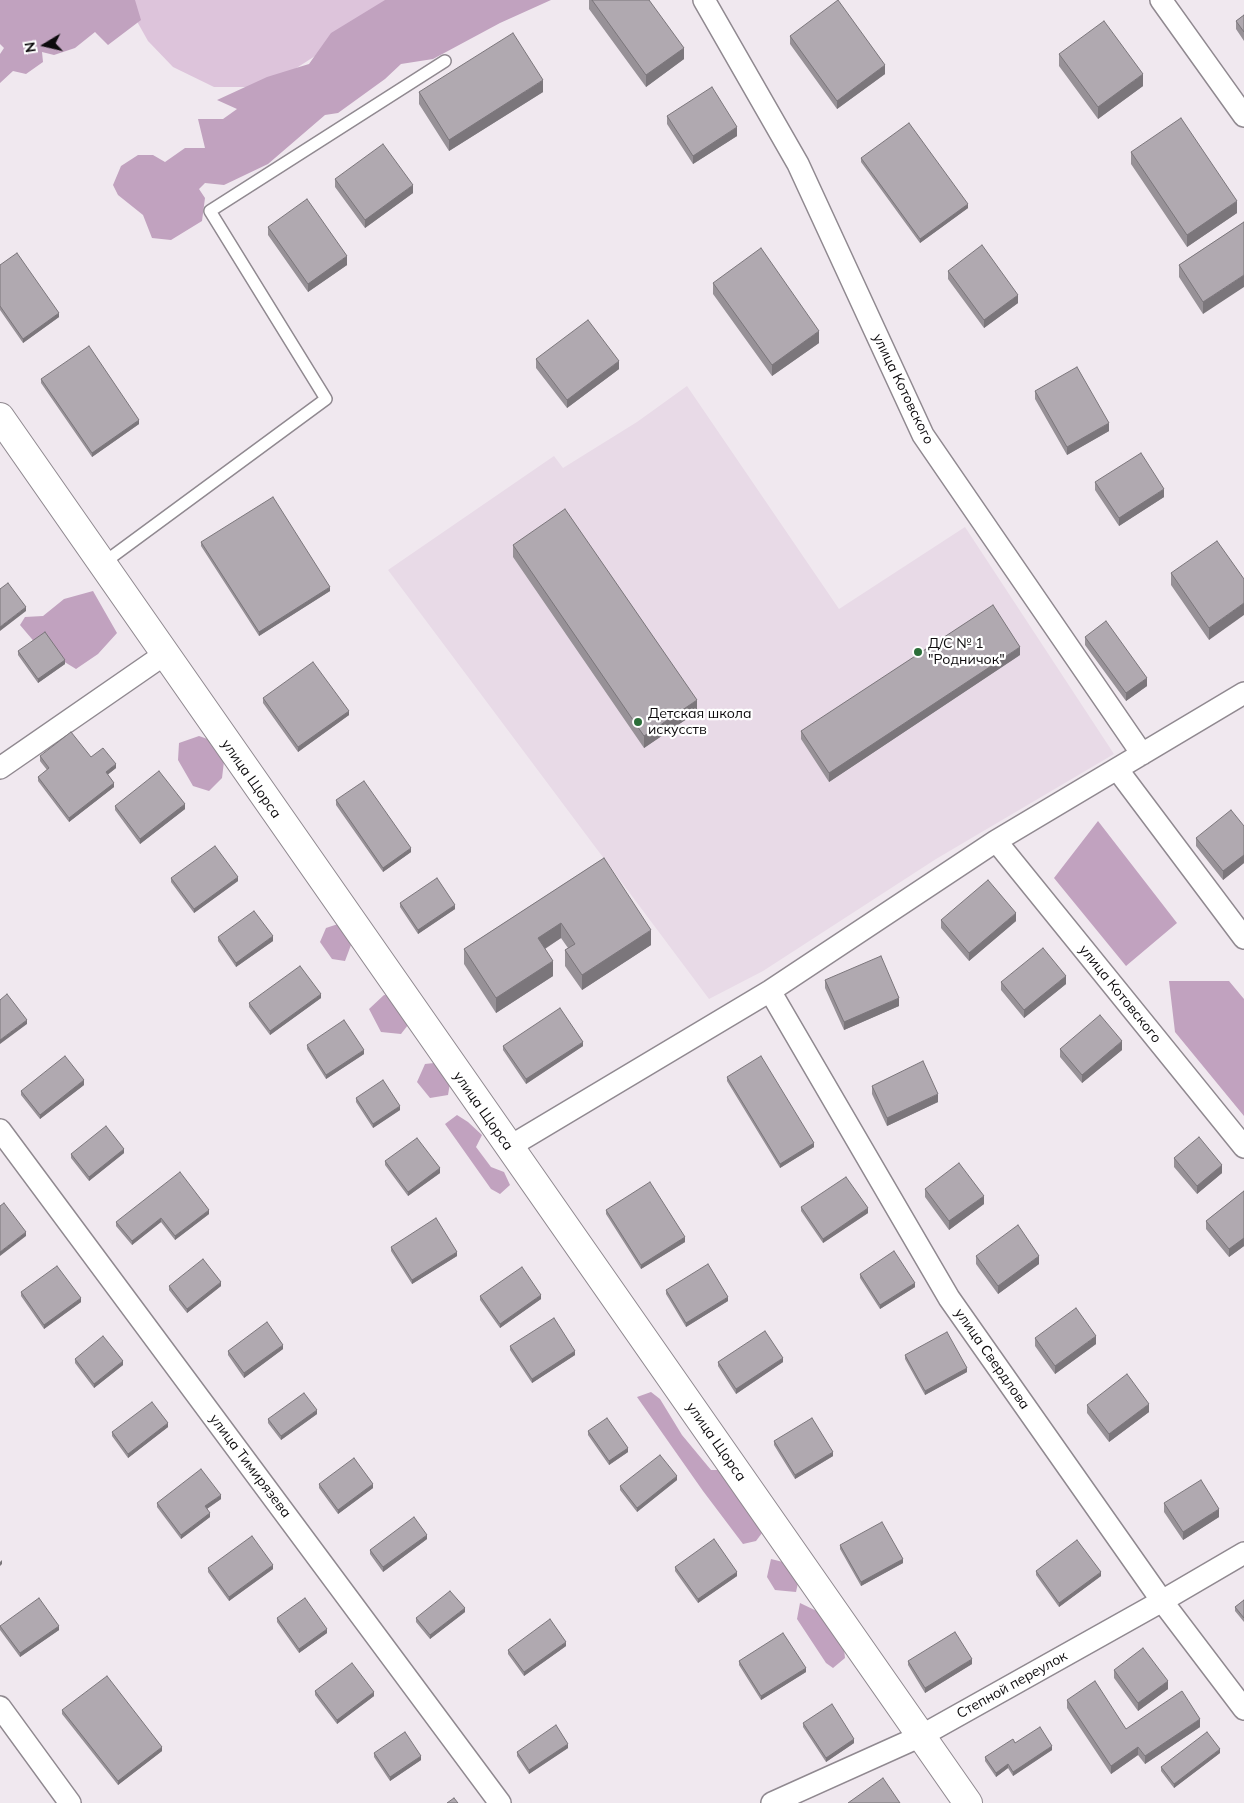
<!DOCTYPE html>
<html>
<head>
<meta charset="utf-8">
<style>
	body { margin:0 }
	#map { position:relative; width:1244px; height:1803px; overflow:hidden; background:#f0e8ef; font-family:Mulish,sans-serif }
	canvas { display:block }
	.north { position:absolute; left:20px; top:20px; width:50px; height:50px; -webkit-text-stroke:4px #fff; paint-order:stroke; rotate:261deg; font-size:14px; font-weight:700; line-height:20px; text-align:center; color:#0d0b0d }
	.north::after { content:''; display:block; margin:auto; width:18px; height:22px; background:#0d0b0d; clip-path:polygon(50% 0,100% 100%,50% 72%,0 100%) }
</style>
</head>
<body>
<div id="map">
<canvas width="1244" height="1803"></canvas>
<div class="north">N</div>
</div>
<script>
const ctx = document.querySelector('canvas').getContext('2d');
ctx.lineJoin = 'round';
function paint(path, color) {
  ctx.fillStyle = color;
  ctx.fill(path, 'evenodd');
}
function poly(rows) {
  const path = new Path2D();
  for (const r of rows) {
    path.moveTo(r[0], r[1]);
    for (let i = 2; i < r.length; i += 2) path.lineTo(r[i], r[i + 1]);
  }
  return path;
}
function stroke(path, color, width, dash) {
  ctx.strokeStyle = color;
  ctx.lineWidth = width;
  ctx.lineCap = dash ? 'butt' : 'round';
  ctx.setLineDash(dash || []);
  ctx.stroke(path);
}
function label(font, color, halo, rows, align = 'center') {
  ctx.font = font + ' Mulish,sans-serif';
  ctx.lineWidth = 4.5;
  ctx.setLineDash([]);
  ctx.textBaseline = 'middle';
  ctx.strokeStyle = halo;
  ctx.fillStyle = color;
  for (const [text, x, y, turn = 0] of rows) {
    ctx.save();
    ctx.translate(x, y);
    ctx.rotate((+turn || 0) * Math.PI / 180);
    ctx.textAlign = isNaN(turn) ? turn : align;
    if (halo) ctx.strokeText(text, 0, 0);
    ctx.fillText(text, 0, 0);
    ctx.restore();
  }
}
const built = poly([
	[687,386,839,609,965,527,1114,754,936,859,763,971,709,999,388,570,554,456,563,468,637,422]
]);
const green = poly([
	[125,0,402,0,267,87,214,87,173,67,148,41]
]);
const forest = poly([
	[0,0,135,0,141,20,108,45,95,32,75,48,54,55,42,52,43,62,26,74,13,71,0,83,0,54,4,48,0,44],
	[385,0,551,0,500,23,433,59,401,64,385,79,338,113,325,115,268,164,224,185,205,183,199,189,205,198,202,221,171,240,152,238,143,215,118,195,113,185,121,166,138,155,153,155,165,162,185,148,205,148,198,119,223,119,237,109,217,100,267,77,309,64,331,33],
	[93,591,117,633,98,654,76,669,37,645,20,625,25,617,43,616,64,599],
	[199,736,216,742,225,753,222,778,209,791,193,786,178,760,179,743],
	[1098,821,1177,923,1126,966,1054,878],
	[338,924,348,931,351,945,345,961,332,959,320,942,326,928],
	[1169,981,1229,981,1244,999,1244,1116,1175,1032],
	[384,995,398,996,409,1013,408,1025,401,1034,381,1032,369,1009],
	[434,1063,442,1065,451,1077,448,1095,430,1098,417,1082,425,1064],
	[457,1115,468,1122,482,1135,476,1147,491,1167,504,1172,510,1185,500,1194,491,1189,445,1124],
	[651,1392,660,1399,682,1435,711,1470,722,1470,765,1529,756,1541,743,1544,703,1491,637,1397],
	[771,1559,787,1563,800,1574,796,1592,775,1590,767,1577],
	[800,1603,823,1614,843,1639,845,1658,833,1668,826,1663,797,1619]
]);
const service = poly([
	[102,564,326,399,210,211,445,61]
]);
const minor = poly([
	[704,0,798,164,923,435,1142,754],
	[1161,0,1244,116],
	[0,768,165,654],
	[1117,769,1244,938],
	[996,841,1244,1147],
	[770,991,949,1298,1162,1601,1244,1709],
	[0,1130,500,1803],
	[509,1147,770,991,996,841,1244,693],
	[0,1707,70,1803],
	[772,1803,921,1736,1162,1601,1244,1553]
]);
const tertiary = poly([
	[0,417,968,1803]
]);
const wall = poly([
	[589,0,649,0,684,59,646,87,589,9],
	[1244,15,1244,41,1236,29,1236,21],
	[790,36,885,74,837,109,790,44],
	[1059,54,1143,86,1098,119,1059,66],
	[419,92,543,92,449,151,419,104],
	[667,116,737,136,693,164,667,124],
	[1131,152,1237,213,1187,247,1131,164],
	[861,158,968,208,920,243,861,162],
	[335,179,413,193,365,228,335,187],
	[1244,222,1203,314,1179,277,1179,265],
	[268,227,347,265,308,292,268,235],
	[0,265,59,317,23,343,0,310],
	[948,271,1018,303,984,328,948,279],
	[713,283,819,343,772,376,713,294],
	[536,359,619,369,567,408,536,368],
	[41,379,139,424,92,457,41,383],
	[1035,391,1109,431,1067,455,1035,399],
	[1095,482,1164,497,1119,526,1095,490],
	[201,542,330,591,259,636,201,546],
	[513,545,697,712,644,748,513,557],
	[1171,573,1244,579,1209,640,1171,585],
	[1085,637,1147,686,1126,701,1085,645],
	[18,651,65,664,38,683,18,655],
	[1020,655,829,782,801,739,801,731],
	[263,698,349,715,298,752,263,703],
	[40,756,91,757,116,768,107,775,114,787,69,822,38,781,38,777,47,770,40,761],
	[336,800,411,852,383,872,336,805],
	[115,806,185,809,140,844,115,810],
	[1244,826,1244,863,1223,880,1196,846,1196,838],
	[604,858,651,945,582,990,565,966,565,950,568,948,561,938,545,949,553,976,496,1013,464,964,464,949],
	[171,878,238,881,194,913,171,882],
	[400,903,455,909,418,934,400,907],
	[941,920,1016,921,969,961,941,928],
	[218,937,273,941,236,967,218,941],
	[825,980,899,1006,844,1030,825,988],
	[1001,982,1066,984,1024,1018,1001,990],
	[321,998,270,1035,249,1007,249,1003],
	[307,1045,364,1054,326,1079,307,1049],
	[503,1046,583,1046,526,1084,503,1050],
	[1060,1049,1122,1050,1082,1083,1060,1057],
	[727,1077,814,1147,780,1168,727,1081],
	[84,1085,40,1119,21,1095,21,1091],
	[872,1086,938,1102,887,1126,872,1094],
	[356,1098,400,1110,373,1128,356,1102],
	[124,1153,89,1181,71,1158,71,1154],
	[1174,1158,1222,1173,1197,1194,1174,1167],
	[385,1161,440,1173,408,1196,385,1165],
	[925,1189,984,1204,949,1230,925,1197],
	[1244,1191,1244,1246,1229,1257,1206,1229,1206,1221],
	[801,1207,868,1213,823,1243,801,1211],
	[606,1210,685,1242,641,1269,606,1214],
	[209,1214,175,1240,161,1222,132,1245,116,1226,116,1222],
	[391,1247,457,1256,412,1284,391,1251],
	[976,1256,1039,1264,998,1294,976,1264],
	[860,1274,915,1287,880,1309,860,1278],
	[169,1286,221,1286,187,1313,169,1290],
	[666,1290,728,1301,686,1327,666,1294],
	[21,1292,81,1302,44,1329,21,1296],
	[480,1296,541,1299,500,1328,480,1300],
	[1035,1338,1096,1344,1055,1374,1035,1346],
	[510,1346,575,1355,532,1383,510,1350],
	[283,1349,244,1378,228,1355,228,1351],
	[905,1355,967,1372,925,1395,905,1359],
	[75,1359,123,1365,94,1388,75,1363],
	[718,1362,783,1362,736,1394,718,1366],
	[1087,1405,1149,1412,1109,1442,1087,1413],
	[317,1414,281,1440,268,1423,268,1419],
	[168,1427,128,1458,112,1436,112,1432],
	[588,1431,628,1452,609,1465,588,1435],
	[774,1441,833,1456,795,1479,774,1445],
	[677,1480,637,1512,620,1490,620,1486],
	[319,1484,373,1488,338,1514,319,1488],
	[221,1499,207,1509,210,1517,181,1539,157,1507,157,1503],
	[1164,1503,1219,1517,1183,1540,1164,1512],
	[427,1539,383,1572,370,1554,370,1550],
	[840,1545,903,1563,861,1586,840,1549],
	[675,1567,737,1576,698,1603,675,1571],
	[208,1568,273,1569,229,1601,208,1572],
	[1036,1571,1101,1576,1059,1607,1036,1575],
	[1244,1600,1244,1622,1235,1611,1235,1607],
	[465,1612,430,1639,416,1622,416,1618],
	[277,1618,327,1633,299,1653,277,1622],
	[0,1626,59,1630,20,1657,0,1630],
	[566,1646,524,1676,508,1654,508,1650],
	[739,1661,806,1672,761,1700,739,1665],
	[908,1661,972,1664,925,1693,908,1665],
	[1114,1670,1168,1689,1138,1711,1114,1678],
	[315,1691,374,1696,337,1724,315,1695],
	[1067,1700,1126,1729,1200,1727,1145,1764,1138,1755,1111,1774,1067,1708],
	[62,1710,162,1751,118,1785,62,1714],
	[803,1723,854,1743,826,1762,803,1727],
	[1015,1743,1052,1750,1013,1776,1008,1768,996,1777,985,1761,985,1757],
	[568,1748,529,1774,517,1756,517,1752],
	[374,1753,421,1760,390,1781,374,1757],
	[1220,1753,1174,1788,1161,1771,1161,1767]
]);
const shadedWall = poly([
	[684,48,684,59,646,87,646,75],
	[885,65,885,74,837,109,837,101],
	[1143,74,1143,86,1098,119,1098,107],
	[543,80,543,92,449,151,449,140],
	[737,127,737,136,693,164,693,156],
	[413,185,413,193,365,228,365,220],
	[1237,201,1237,213,1187,247,1187,235],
	[968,204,968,208,920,243,920,239],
	[347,256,347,265,308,292,308,284],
	[1244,275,1244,287,1203,314,1203,302],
	[1018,295,1018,303,984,328,984,320],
	[59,313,59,317,23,343,23,339],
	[819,331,819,343,772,376,772,365],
	[619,361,619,369,567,408,567,400],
	[139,420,139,424,92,457,92,453],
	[1109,423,1109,431,1067,455,1067,447],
	[1164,489,1164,497,1119,526,1119,518],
	[330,587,330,591,259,636,259,632],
	[1244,603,1244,615,1209,640,1209,628],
	[26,607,26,611,0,631,0,627],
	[1020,647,1020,655,829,782,829,773],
	[65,660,65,664,38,683,38,679],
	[1147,678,1147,686,1126,701,1126,693],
	[697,700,697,712,644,748,644,736],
	[349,711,349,715,298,752,298,747],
	[116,764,116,768,106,776,106,772],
	[114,783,114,787,69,822,69,818],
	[185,804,185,809,140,844,140,839],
	[411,848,411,852,383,872,383,868],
	[1244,855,1244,863,1223,880,1223,871],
	[238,877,238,881,194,913,194,909],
	[455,905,455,909,418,934,418,930],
	[1016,913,1016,921,969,961,969,953],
	[561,923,561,938,538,953,538,938],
	[651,930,651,945,582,990,582,975],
	[273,936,273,941,236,967,236,963],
	[553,961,553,976,496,1013,496,998],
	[1066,976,1066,984,1024,1018,1024,1010],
	[321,994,321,998,270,1035,270,1031],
	[899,998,899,1006,844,1030,844,1022],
	[27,1020,27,1024,0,1044,0,1040],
	[1122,1041,1122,1050,1082,1083,1082,1075],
	[583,1042,583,1046,526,1084,526,1079],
	[364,1050,364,1054,326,1079,326,1075],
	[84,1080,84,1085,40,1119,40,1115],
	[938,1094,938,1102,887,1126,887,1118],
	[400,1106,400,1110,373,1128,373,1124],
	[814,1143,814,1147,780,1168,780,1164],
	[124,1149,124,1153,89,1181,89,1177],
	[1222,1165,1222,1173,1197,1194,1197,1186],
	[440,1168,440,1173,408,1196,408,1192],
	[984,1196,984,1204,949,1230,949,1221],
	[868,1208,868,1213,823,1243,823,1239],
	[209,1210,209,1214,175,1240,175,1236],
	[161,1218,161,1222,132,1245,132,1241],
	[26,1232,26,1236,0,1256,0,1252],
	[685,1237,685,1242,641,1269,641,1265],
	[1244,1238,1244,1246,1229,1257,1229,1249],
	[457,1252,457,1256,412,1284,412,1280],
	[1039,1256,1039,1264,998,1294,998,1286],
	[221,1282,221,1286,187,1313,187,1309],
	[915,1283,915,1287,880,1309,880,1305],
	[541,1295,541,1299,500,1328,500,1324],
	[728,1297,728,1301,686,1327,686,1323],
	[81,1298,81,1302,44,1329,44,1325],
	[1096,1336,1096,1344,1055,1374,1055,1366],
	[283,1345,283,1349,244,1378,244,1373],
	[575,1351,575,1355,532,1383,532,1379],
	[783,1358,783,1362,736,1394,736,1389],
	[123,1361,123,1365,94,1388,94,1384],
	[967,1368,967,1372,925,1395,925,1391],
	[1149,1404,1149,1412,1109,1442,1109,1434],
	[317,1410,317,1414,281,1440,281,1436],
	[168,1423,168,1427,128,1458,128,1454],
	[628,1448,628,1452,609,1465,609,1461],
	[833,1452,833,1456,795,1479,795,1475],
	[677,1476,677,1480,637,1512,637,1508],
	[373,1484,373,1488,338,1514,338,1510],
	[221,1495,221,1499,205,1510,205,1506],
	[1219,1509,1219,1517,1183,1540,1183,1532],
	[210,1513,210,1517,181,1539,181,1535],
	[427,1535,427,1539,383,1572,383,1567],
	[903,1559,903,1563,861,1586,861,1582],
	[2,1560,2,1564,0,1566,0,1562],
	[273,1565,273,1569,229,1601,229,1597],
	[737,1572,737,1576,698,1603,698,1599],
	[1101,1572,1101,1576,1059,1607,1059,1603],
	[465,1608,465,1612,430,1639,430,1635],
	[59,1626,59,1630,20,1657,20,1653],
	[327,1629,327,1633,299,1653,299,1649],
	[566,1642,566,1646,524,1676,524,1672],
	[972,1659,972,1664,925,1693,925,1688],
	[806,1668,806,1672,761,1700,761,1696],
	[1168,1681,1168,1689,1138,1711,1138,1703],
	[374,1692,374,1696,337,1724,337,1720],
	[1200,1719,1200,1727,1145,1764,1145,1756],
	[854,1739,854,1743,826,1762,826,1758],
	[568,1744,568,1748,529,1774,529,1770],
	[1052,1746,1052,1750,1013,1776,1013,1772],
	[162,1747,162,1751,118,1785,118,1781],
	[1138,1747,1138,1755,1111,1774,1111,1766],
	[1220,1749,1220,1753,1174,1788,1174,1784],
	[421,1756,421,1760,390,1781,390,1777],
	[1008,1764,1008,1768,996,1777,996,1773]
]);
const building = poly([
	[592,0,649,0,684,48,646,75,592,0],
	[838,0,885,65,837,101,790,36,838,0],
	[1244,15,1244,32,1236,21,1244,15],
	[1104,21,1143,74,1098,107,1059,54,1104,21],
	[513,33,543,80,449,140,419,92,513,33],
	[712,87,737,127,693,156,667,116,712,87],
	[1181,118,1237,201,1187,235,1131,152,1181,118],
	[909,123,968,204,920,239,861,158,909,123],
	[383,144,413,185,365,220,335,179,383,144],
	[307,199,347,256,308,284,268,227,307,199],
	[1244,222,1244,275,1203,302,1179,265,1244,222],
	[982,245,1018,295,984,320,948,271,982,245],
	[761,248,819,331,772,365,713,283,761,248],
	[17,253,59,313,23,339,0,306,0,265,17,253],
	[588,320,619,361,567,400,536,359,588,320],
	[89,346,139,420,92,453,41,379,89,346],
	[1077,367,1109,423,1067,447,1035,391,1077,367],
	[1141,453,1164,489,1119,518,1095,482,1141,453],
	[273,497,330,587,259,632,201,542,273,497],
	[565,509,697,700,644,736,513,545,565,509],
	[1217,541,1244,579,1244,603,1209,628,1171,573,1217,541],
	[8,583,26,607,0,627,0,589,8,583],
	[993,605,1020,647,829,773,801,731,993,605],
	[1106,621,1147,678,1126,693,1085,637,1106,621],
	[45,632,65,660,38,679,18,651,45,632],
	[313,662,349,711,298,747,263,698,313,662],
	[71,732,91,757,103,748,116,764,106,772,114,783,69,818,38,777,49,768,40,756,71,732],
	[159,771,185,804,140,839,115,806,159,771],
	[364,781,411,848,383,868,336,800,364,781],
	[1231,810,1244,826,1244,855,1223,871,1196,838,1231,810],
	[215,846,238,877,194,909,171,878,215,846],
	[604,858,651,930,582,975,565,950,575,944,561,923,538,938,553,961,496,998,464,949,604,858],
	[437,878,455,905,418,930,400,903,437,878],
	[988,880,1016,913,969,953,941,920,988,880],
	[254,911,273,936,236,963,218,937,254,911],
	[1043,948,1066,976,1024,1010,1001,982,1043,948],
	[881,956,899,998,844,1022,825,980,881,956],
	[300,966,321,994,270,1031,249,1003,300,966],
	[7,994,27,1020,0,1040,0,1000,7,994],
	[560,1008,583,1042,526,1079,503,1046,560,1008],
	[1100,1015,1122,1041,1082,1075,1060,1049,1100,1015],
	[344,1020,364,1050,326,1075,307,1045,344,1020],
	[65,1056,84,1080,40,1115,21,1091,65,1056],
	[761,1056,814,1143,780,1164,727,1077,761,1056],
	[923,1061,938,1094,887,1118,872,1086,923,1061],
	[383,1080,400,1106,373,1124,356,1098,383,1080],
	[106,1126,124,1149,89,1177,71,1154,106,1126],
	[1199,1137,1222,1165,1197,1186,1174,1158,1199,1137],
	[417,1138,440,1168,408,1192,385,1161,417,1138],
	[959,1163,984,1196,949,1221,925,1189,959,1163],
	[180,1172,209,1210,175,1236,161,1218,132,1241,116,1222,180,1172],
	[846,1177,868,1208,823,1239,801,1207,846,1177],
	[650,1182,685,1237,641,1265,606,1210,650,1182],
	[1244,1191,1244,1238,1229,1249,1206,1221,1244,1191],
	[4,1203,26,1232,0,1252,0,1206,4,1203],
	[436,1218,457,1252,412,1280,391,1247,436,1218],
	[1018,1225,1039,1256,998,1286,976,1256,1018,1225],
	[894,1251,915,1283,880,1305,860,1274,894,1251],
	[203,1259,221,1282,187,1309,169,1286,203,1259],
	[708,1264,728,1297,686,1323,666,1290,708,1264],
	[57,1266,81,1298,44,1325,21,1292,57,1266],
	[522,1267,541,1295,500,1324,480,1296,522,1267],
	[1076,1308,1096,1336,1055,1366,1035,1338,1076,1308],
	[554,1318,575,1351,532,1379,510,1346,554,1318],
	[267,1322,283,1345,244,1373,228,1351,267,1322],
	[765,1331,783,1358,736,1389,718,1362,765,1331],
	[947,1332,967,1368,925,1391,905,1355,947,1332],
	[103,1336,123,1361,94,1384,75,1359,103,1336],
	[1127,1374,1149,1404,1109,1434,1087,1405,1127,1374],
	[304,1393,317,1410,281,1436,268,1419,304,1393],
	[152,1402,168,1423,128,1454,112,1432,152,1402],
	[607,1418,628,1448,609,1461,588,1431,607,1418],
	[812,1418,833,1452,795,1475,774,1441,812,1418],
	[660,1455,677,1476,637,1508,620,1486,660,1455],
	[354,1458,373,1484,338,1510,319,1484,354,1458],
	[201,1469,221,1495,205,1506,210,1513,181,1535,157,1503,201,1469],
	[1201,1480,1219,1509,1183,1532,1164,1503,1201,1480],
	[414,1517,427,1535,383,1567,370,1550,414,1517],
	[882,1522,903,1559,861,1582,840,1545,882,1522],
	[252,1536,273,1565,229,1597,208,1568,252,1536],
	[714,1539,737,1572,698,1599,675,1567,714,1539],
	[1077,1540,1101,1572,1059,1603,1036,1571,1077,1540],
	[450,1591,465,1608,430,1635,416,1618,450,1591],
	[39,1598,59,1626,20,1653,0,1626,39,1598],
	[305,1598,327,1629,299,1649,277,1618,305,1598],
	[1244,1600,1244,1618,1235,1607,1244,1600],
	[550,1619,566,1642,524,1672,508,1650,550,1619],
	[955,1632,972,1659,925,1688,908,1661,955,1632],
	[783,1633,806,1668,761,1696,739,1661,783,1633],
	[1143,1648,1168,1681,1138,1703,1114,1670,1143,1648],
	[352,1663,374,1692,337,1720,315,1691,352,1663],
	[107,1676,162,1747,118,1781,62,1710,107,1676],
	[1095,1681,1126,1729,1182,1691,1200,1719,1145,1756,1138,1747,1111,1766,1067,1700,1095,1681],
	[832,1704,854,1739,826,1758,803,1723,832,1704],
	[556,1725,568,1744,529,1770,517,1752,556,1725],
	[1040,1727,1052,1746,1013,1772,1008,1764,996,1773,985,1757,1013,1739,1015,1743,1040,1727],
	[405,1732,421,1756,390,1777,374,1753,405,1732],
	[1207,1732,1220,1749,1174,1784,1161,1767,1207,1732],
	[883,1778,900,1803,848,1803,883,1778],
	[454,1798,458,1803,447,1803,454,1798]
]);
const markers = [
	[918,652,5,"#2b6e39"],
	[638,722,5,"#2b6e39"]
];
const streetNames = [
	["улица Котовского",903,389,64],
	["улица Щорса",251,779,55],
	["улица Котовского",1120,994,51],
	["улица Щорса",483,1111,55],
	["улица Свердлова",992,1359,55],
	["улица Щорса",716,1442,55],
	["улица Тимирязева",250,1466,53],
	["Степной переулок",1012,1685,-29]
];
const poiNames = [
	["Д/С № 1",928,644],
	["\"Родничок\"",928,660],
	["Детская школа",648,714],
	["искусств",648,730]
];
paint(built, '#e8dae7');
paint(green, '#ddc4db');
paint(forest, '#c1a2bf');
stroke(service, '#908990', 14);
stroke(minor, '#908990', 24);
stroke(tertiary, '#908990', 30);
stroke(service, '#fff', 11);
stroke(minor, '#fff', 21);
stroke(tertiary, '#fff', 28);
paint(wall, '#979197');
paint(shadedWall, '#7b767b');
paint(building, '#b0a9b0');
stroke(building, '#7b767b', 1);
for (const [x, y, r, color] of markers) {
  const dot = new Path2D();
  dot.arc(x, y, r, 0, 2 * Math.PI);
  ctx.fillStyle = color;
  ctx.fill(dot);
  stroke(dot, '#fff', 2);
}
label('14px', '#0d0b0d', '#fff', streetNames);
label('14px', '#0d0b0d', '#fff', poiNames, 'left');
</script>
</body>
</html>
